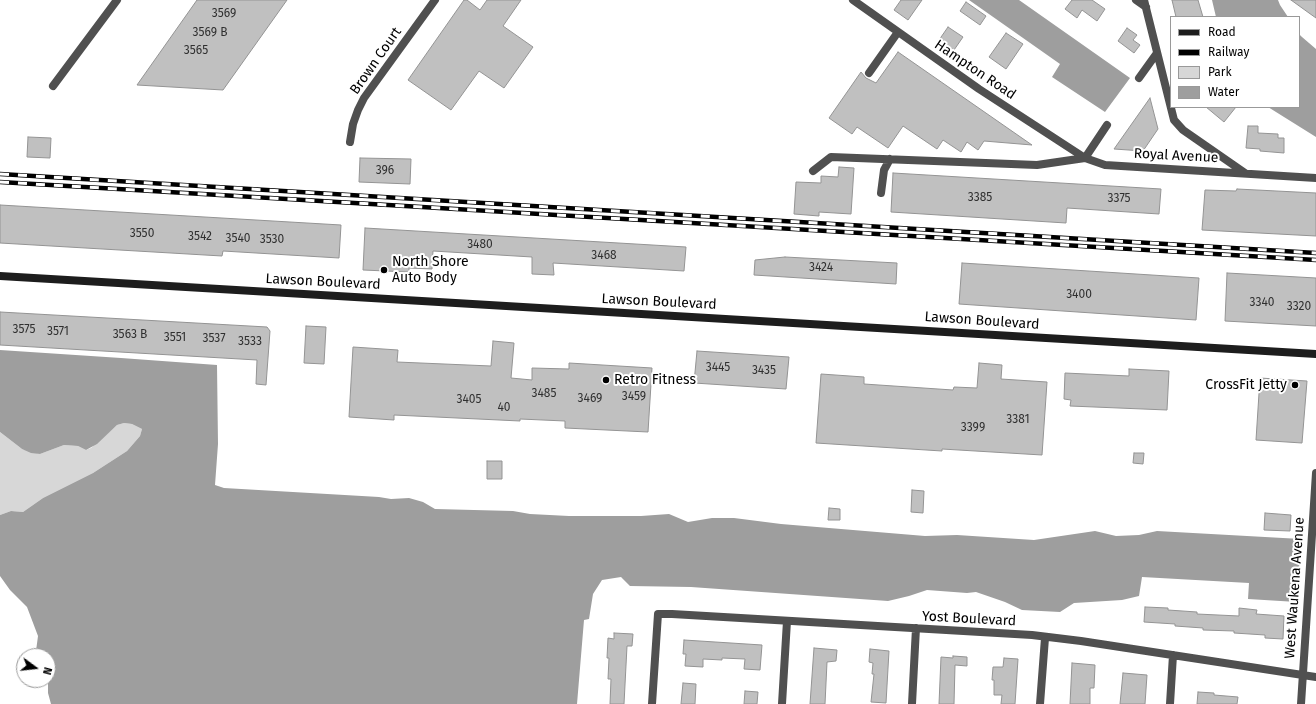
<!DOCTYPE html>
<html>
<head>
<meta charset="utf-8">
<style>
	body { margin:0 }
	#map { position:relative; width:1316px; height:704px; overflow:hidden; background:#fff; font-family:"Fira Sans",sans-serif }
	canvas { display:block }
	.legend { position:absolute; left:1170px; top:16px; width:130px; height:92px; box-sizing:border-box; background:#fff; border:1px solid #999; margin:0; padding:5px 7px; list-style:none; font-size:12px; color:#000 }
	.legend li { display:flex; align-items:center; gap:8px; height:20px }
	.legend b { width:20px; border:1px solid #999 }
	.north { position:absolute; left:16px; top:648px; width:40px; height:40px; box-sizing:border-box; background:#fff; border:1px solid #999; border-radius:50%; rotate:105deg; font-size:11px; font-weight:700; line-height:16px; text-align:center; color:#000 }
	.north::after { content:''; display:block; margin:auto; width:14px; height:18px; background:#000; clip-path:polygon(50% 0,100% 100%,50% 72%,0 100%) }
</style>
</head>
<body>
<div id="map">
<canvas width="1316" height="704"></canvas>
<ul class="legend">
<li><b style="height:5px;background:#1d1d1d"></b>Road</li>
<li><b style="height:5px;background:#000"></b>Railway</li>
<li><b style="height:11px;background:#d7d7d7"></b>Park</li>
<li><b style="height:11px;background:#9e9e9e"></b>Water</li>
</ul>
<div class="north">N</div>
</div>
<script>
const ctx = document.querySelector('canvas').getContext('2d');
ctx.lineJoin = 'round';
function paint(path, color) {
  ctx.fillStyle = color;
  ctx.fill(path, 'evenodd');
}
function poly(rows) {
  const path = new Path2D();
  for (const r of rows) {
    path.moveTo(r[0], r[1]);
    for (let i = 2; i < r.length; i += 2) path.lineTo(r[i], r[i + 1]);
  }
  return path;
}
function stroke(path, color, width, dash) {
  ctx.strokeStyle = color;
  ctx.lineWidth = width;
  ctx.lineCap = dash ? 'butt' : 'round';
  ctx.setLineDash(dash || []);
  ctx.stroke(path);
}
function label(font, color, halo, rows, align = 'center') {
  ctx.font = font + ' "Fira Sans",sans-serif';
  ctx.lineWidth = 4;
  ctx.setLineDash([]);
  ctx.textBaseline = 'middle';
  ctx.strokeStyle = halo;
  ctx.fillStyle = color;
  for (const [text, x, y, turn = 0] of rows) {
    ctx.save();
    ctx.translate(x, y);
    ctx.rotate((+turn || 0) * Math.PI / 180);
    ctx.textAlign = isNaN(turn) ? turn : align;
    if (halo) ctx.strokeText(text, 0, 0);
    ctx.fillText(text, 0, 0);
    ctx.restore();
  }
}
const green = poly([
	[124,423,132,424,142,429,140,436,127,451,93,473,43,498,23,512,11,511,0,515,0,432,22,449,40,454,64,445,78,446,86,450,91,448,117,425]
]);
const water = poly([
	[969,0,1019,0,1130,78,1105,112,1052,77,1060,64],
	[1212,0,1278,0,1280,5,1288,17,1216,17],
	[1299,34,1302,37,1316,49,1316,137,1268,107,1299,107],
	[0,350,121,358,217,365,218,444,215,485,224,488,379,497,391,499,409,498,423,502,435,509,513,511,530,514,569,516,641,516,669,514,688,522,712,518,734,518,781,524,925,536,957,535,1034,540,1095,531,1116,536,1139,535,1157,531,1301,539,1297,602,1248,599,1249,583,1142,577,1139,596,1122,600,1074,603,1060,612,1022,610,1005,602,976,592,967,593,927,590,909,596,888,601,691,587,630,586,621,577,602,580,593,594,589,619,584,620,577,704,51,704,48,693,48,656,38,656,36,651,38,636,27,607,10,590,0,576,0,515,11,511,23,512,43,498,93,473,127,451,140,436,142,429,132,424,124,423,117,425,97,444,86,450,78,446,64,445,40,454,31,453,22,449,0,432]
]);
const building = poly([
	[197,0,287,0,223,90,137,85,197,0],
	[464,0,467,0,480,10,487,0,521,0,503,26,533,47,504,88,479,71,451,110,408,80,464,0],
	[901,0,922,0,908,20,894,10,901,0],
	[1072,0,1092,0,1105,9,1097,21,1082,10,1077,18,1065,9,1072,0],
	[1172,0,1198,0,1203,17,1176,17,1172,0],
	[1291,0,1316,0,1316,18,1309,13,1291,0],
	[966,2,986,16,980,25,960,11,966,2],
	[948,27,963,37,954,50,939,40,948,27],
	[1127,28,1137,35,1133,40,1140,45,1134,53,1118,41,1127,28],
	[1006,33,1023,44,1006,69,989,57,1006,33],
	[898,52,1032,145,984,141,978,150,967,142,961,152,943,140,937,149,903,126,888,148,857,127,852,134,829,118,861,72,866,78,876,83,898,52],
	[1150,98,1158,129,1143,151,1114,149,1150,98],
	[1206,107,1236,107,1224,122,1206,107],
	[1248,126,1258,126,1258,133,1278,134,1278,138,1284,138,1284,153,1260,151,1260,149,1246,148,1248,126],
	[28,137,51,138,50,158,27,157,28,137],
	[360,158,411,159,410,184,359,182,360,158],
	[839,167,854,168,851,214,819,212,819,216,794,214,796,182,821,183,821,176,838,177,839,167],
	[893,173,1161,189,1159,214,1067,208,1066,223,891,212,893,173],
	[1237,189,1316,193,1316,236,1202,230,1205,190,1236,191,1237,189],
	[0,205,341,225,339,258,223,251,222,256,0,243,0,205],
	[365,228,686,247,684,271,553,263,554,275,532,274,532,257,433,251,432,269,409,268,409,272,363,270,365,228],
	[785,257,897,263,896,284,754,275,755,260,785,257],
	[962,263,1199,278,1196,320,959,304,962,263],
	[1227,273,1316,278,1316,326,1225,321,1227,273],
	[0,312,267,327,270,331,266,385,256,384,257,360,0,345,0,312],
	[306,326,326,327,324,364,304,363,306,326],
	[493,341,514,343,511,378,532,380,532,368,569,369,569,363,652,368,648,432,565,428,565,421,520,419,520,421,394,415,394,420,349,417,353,347,398,350,397,362,491,366,493,341],
	[697,351,789,357,786,389,694,383,697,351],
	[979,363,1002,365,1001,379,1047,382,1042,455,942,449,942,451,816,443,821,374,864,377,864,384,953,390,954,387,977,388,979,363],
	[1129,369,1169,371,1167,410,1070,406,1071,400,1064,399,1065,373,1129,376,1129,369],
	[1260,378,1307,381,1302,443,1256,440,1260,378],
	[1134,453,1144,453,1143,464,1133,463,1134,453],
	[487,461,502,461,502,479,487,479,487,461],
	[912,490,924,491,923,513,911,512,912,490],
	[829,508,840,509,840,520,828,520,829,508],
	[1265,513,1291,515,1290,531,1264,530,1265,513],
	[1145,607,1168,608,1168,610,1197,612,1197,614,1239,616,1239,608,1257,610,1256,614,1284,616,1283,639,1265,638,1265,635,1234,633,1234,631,1203,630,1203,628,1175,626,1175,624,1144,622,1145,607],
	[614,633,633,634,632,646,627,646,624,704,610,704,611,679,608,679,609,658,607,658,608,638,614,639,614,633],
	[684,640,762,645,760,670,744,669,745,659,722,658,722,660,703,659,703,667,685,666,686,654,683,654,684,640],
	[814,648,837,650,836,661,827,662,825,704,810,704,814,648],
	[870,649,889,651,886,703,871,702,874,674,872,674,873,663,869,662,870,649],
	[953,656,967,657,967,666,955,665,954,704,939,704,941,657,953,658,953,656],
	[1004,658,1018,659,1015,704,1001,704,1002,695,994,695,994,680,992,680,993,667,1003,667,1004,658],
	[1072,663,1095,665,1094,688,1090,688,1090,704,1070,704,1072,663],
	[1123,673,1147,675,1145,704,1120,704,1123,673],
	[683,683,696,684,695,704,681,704,683,683],
	[745,691,758,692,757,704,744,704,745,691],
	[1198,692,1214,693,1214,695,1238,697,1237,704,1197,704,1198,692]
]);
const street = poly([
	[853,0,979,89,1085,158,1107,125],
	[1136,0,1146,7],
	[1144,0,1174,120,1183,130,1245,173],
	[869,73,898,32],
	[1139,78,1157,53],
	[53,86,117,0],
	[350,142,353,124,358,110,364,98,435,0],
	[813,171,831,157,1037,165,1085,158,1105,165,1316,178],
	[881,193,884,170,890,159],
	[652,704,658,614,672,614,1032,635,1081,641,1316,677],
	[782,704,787,621],
	[912,704,916,628],
	[1040,704,1045,638],
	[1170,704,1173,655],
	[1301,704,1316,473]
]);
const secondary = poly([
	[0,276,1316,354]
]);
const rail = poly([
	[0,174,1316,253],
	[0,182,1316,260]
]);
const markers = [
	[384,270,4,"#000"],
	[606,380,4,"#000"],
	[1295,385,4,"#000"]
];
const numberNames = [
	["3569",224,14],
	["3569 B",210,33],
	["3565",196,51],
	["396",385,171],
	["3385",980,198],
	["3375",1119,199],
	["3550",142,234],
	["3542",200,237],
	["3540",238,239],
	["3530",272,240],
	["3480",480,245],
	["3468",604,256],
	["3424",821,268],
	["3400",1079,295],
	["3340",1262,303],
	["3320",1299,307],
	["3575",24,330],
	["3571",58,332],
	["3563 B",130,335],
	["3551",175,338],
	["3537",214,339],
	["3533",250,342],
	["3445",718,368],
	["3435",764,371],
	["3485",544,394],
	["3459",634,397],
	["3469",590,399],
	["3405",469,400],
	["40",504,408],
	["3381",1018,420],
	["3399",973,428]
];
const streetNames = [
	["Brown Court",376,61,-55],
	["Hampton Road",975,70,34],
	["Royal Avenue",1176,156,3],
	["Lawson Boulevard",323,282,3],
	["Lawson Boulevard",659,302,3],
	["Lawson Boulevard",982,321,4],
	["West Waukena Avenue",1295,588,-86],
	["Yost Boulevard",969,619,3]
];
const poiNames = [
	["North Shore",392,262],
	["Auto Body",392,278],
	["Retro Fitness",614,380],
	["CrossFit Jetty",1287,385,"right"]
];
paint(green, '#d7d7d7');
paint(water, '#9e9e9e');
paint(building, '#c0c0c0');
stroke(building, '#949494', 1);
stroke(street, '#505050', 8);
stroke(secondary, '#1d1d1d', 8);
stroke(rail, '#000', 4.5);
stroke(rail, '#fff', 3, [9]);
for (const [x, y, r, color] of markers) {
  const dot = new Path2D();
  dot.arc(x, y, r, 0, 2 * Math.PI);
  ctx.fillStyle = color;
  ctx.fill(dot);
  stroke(dot, '#fff', 1.5);
}
label('12px', '#303030', null, numberNames);
label('14px', '#000', '#fff', streetNames);
label('14px', '#000', '#fff', poiNames, 'left');
</script>
</body>
</html>
